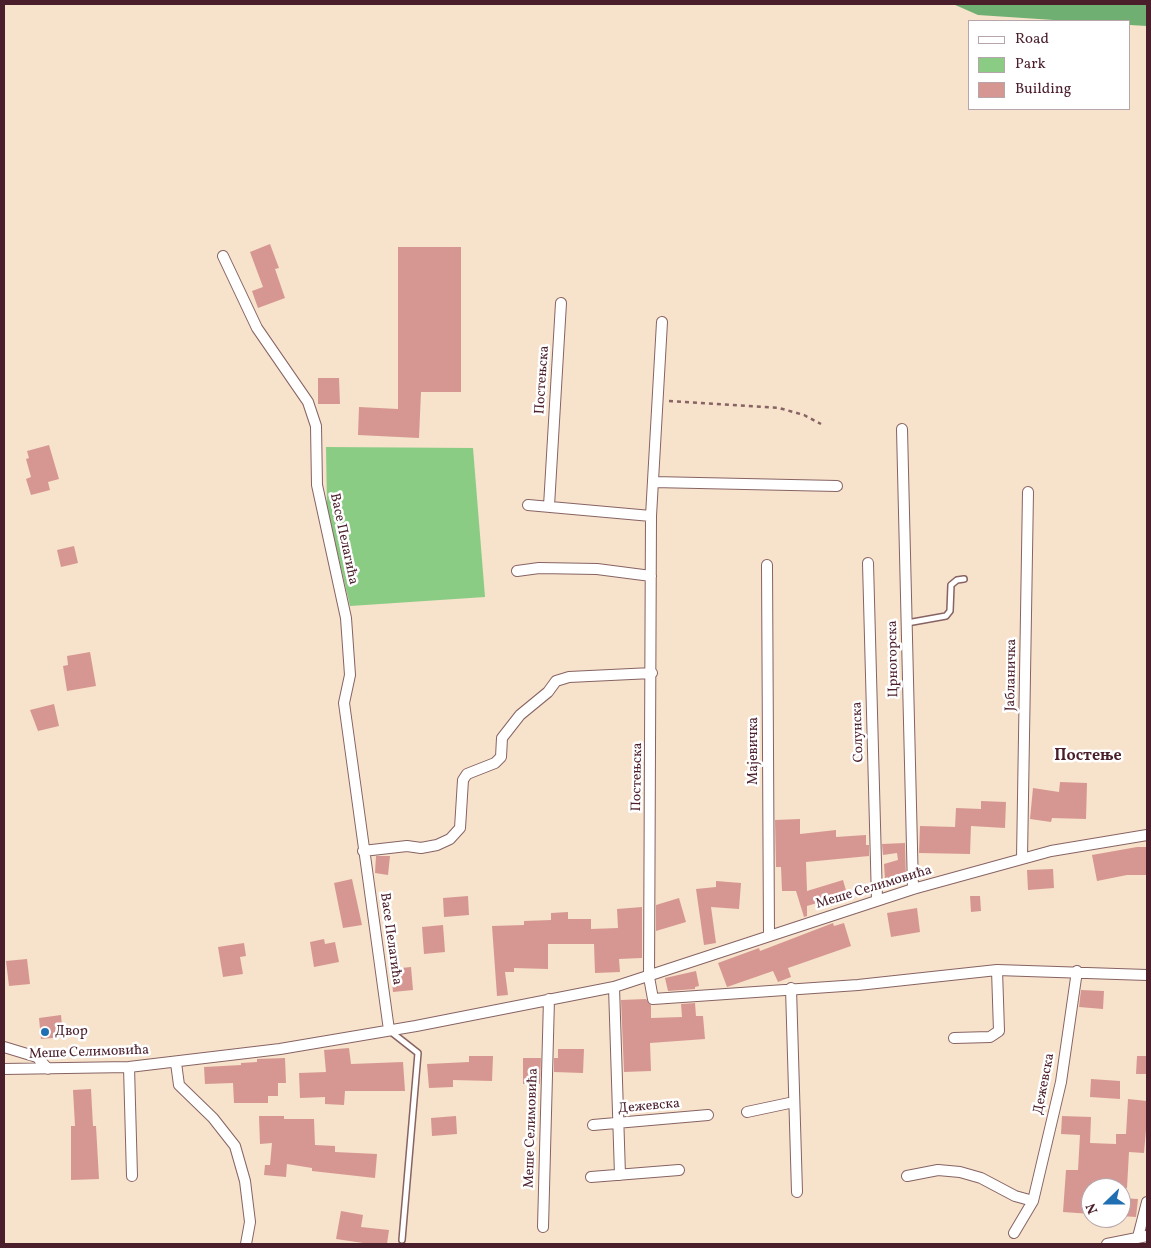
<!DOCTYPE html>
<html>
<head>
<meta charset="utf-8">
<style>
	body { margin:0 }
	#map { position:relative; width:1151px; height:1248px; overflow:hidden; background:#f7e2cb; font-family:Vollkorn,serif }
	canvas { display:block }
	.frame { position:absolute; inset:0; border:5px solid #4a1f2b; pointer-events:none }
	.legend { position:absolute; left:968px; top:20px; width:162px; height:90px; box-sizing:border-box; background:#fff; border:1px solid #b7a5aa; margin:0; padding:6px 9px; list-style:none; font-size:15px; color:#4a1f2b }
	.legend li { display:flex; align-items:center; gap:10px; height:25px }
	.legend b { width:25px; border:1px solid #b7a5aa }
	.north { position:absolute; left:1081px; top:1178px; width:50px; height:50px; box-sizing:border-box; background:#fff; border:1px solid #b7a5aa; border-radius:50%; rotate:248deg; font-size:14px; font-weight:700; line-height:20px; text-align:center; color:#4a1f2b }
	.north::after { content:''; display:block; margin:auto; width:18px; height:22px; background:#1f6fb2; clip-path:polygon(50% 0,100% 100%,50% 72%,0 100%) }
</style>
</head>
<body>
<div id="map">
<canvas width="1151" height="1248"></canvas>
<div class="frame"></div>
<ul class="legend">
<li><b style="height:6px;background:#fff"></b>Road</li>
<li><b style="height:14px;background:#8acc84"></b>Park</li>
<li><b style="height:14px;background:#d69792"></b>Building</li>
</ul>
<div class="north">N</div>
</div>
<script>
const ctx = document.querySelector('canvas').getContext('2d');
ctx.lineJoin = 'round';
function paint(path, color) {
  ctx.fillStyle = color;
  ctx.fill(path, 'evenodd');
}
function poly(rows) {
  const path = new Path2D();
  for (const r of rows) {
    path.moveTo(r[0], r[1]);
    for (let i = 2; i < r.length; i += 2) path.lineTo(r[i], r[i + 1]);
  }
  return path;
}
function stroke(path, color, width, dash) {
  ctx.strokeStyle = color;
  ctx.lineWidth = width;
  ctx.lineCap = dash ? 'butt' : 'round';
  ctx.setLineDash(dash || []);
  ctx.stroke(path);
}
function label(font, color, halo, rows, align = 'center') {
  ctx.font = font + ' Vollkorn,serif';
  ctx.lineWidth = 5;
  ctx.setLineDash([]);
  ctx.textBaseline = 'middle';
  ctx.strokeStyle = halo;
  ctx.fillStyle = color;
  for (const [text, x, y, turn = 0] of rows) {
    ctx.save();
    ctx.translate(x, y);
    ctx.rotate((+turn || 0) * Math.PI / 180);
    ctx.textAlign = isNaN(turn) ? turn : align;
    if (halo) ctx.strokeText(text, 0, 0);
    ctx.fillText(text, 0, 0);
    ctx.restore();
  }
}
const green = poly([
	[326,447,473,448,485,597,350,606,327,508]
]);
const forest = poly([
	[953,4,1147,4,1147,26,1130,25,1130,21,1069,21,978,15]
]);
const building = poly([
	[270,244,279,268,275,269,285,298,258,308,252,291,263,287,250,252],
	[398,247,461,247,461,392,421,392,419,438,358,435,359,407,398,409],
	[318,378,339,378,340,404,318,404],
	[49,445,59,479,48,482,50,490,31,495,26,479,31,477,26,459,29,458,27,451],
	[74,546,78,563,61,567,57,550],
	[90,652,96,686,67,691,63,666,68,665,67,656],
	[54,704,59,726,38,731,30,710],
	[1060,782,1087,783,1086,819,1052,818,1051,822,1030,819,1033,788,1059,792],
	[981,801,1006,802,1005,828,971,826,970,854,919,853,920,826,955,827,956,808,981,809],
	[800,819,800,834,836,830,836,837,866,835,866,845,869,845,869,856,806,862,807,891,843,880,847,894,807,906,807,916,804,917,796,891,782,891,781,867,776,867,775,820],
	[905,843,906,879,885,880,884,864,898,860,897,853,883,855,882,844],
	[1137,847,1147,847,1147,875,1127,875,1097,881,1092,855],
	[376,856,390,856,388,875,375,873],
	[1053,869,1054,888,1028,890,1027,870],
	[352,879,362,925,343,928,334,883],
	[716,881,741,883,739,909,711,907,716,943,704,945,696,889,716,887],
	[468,896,469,915,444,917,443,898],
	[970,896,980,896,981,911,971,912],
	[679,898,686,922,656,931,656,905],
	[642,907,642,958,619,959,620,972,595,973,594,944,548,944,548,969,514,968,514,972,505,972,508,995,497,996,492,926,524,925,524,921,551,920,551,913,568,912,568,919,591,919,591,929,618,928,617,909],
	[917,908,920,932,891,937,887,913],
	[833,923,834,926,844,923,851,946,788,968,791,977,778,982,773,971,727,987,718,963,759,948,760,951],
	[443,925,445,952,424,954,422,927],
	[324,939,325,944,335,942,339,962,314,967,310,942],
	[244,943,246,956,240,957,243,974,223,977,218,947],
	[27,959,30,984,9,986,6,961],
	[411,967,413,990,393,992,391,969],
	[696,971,699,986,695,987,695,989,668,991,665,978],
	[1081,990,1104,991,1103,1009,1079,1007],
	[646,999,651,1005,651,1018,682,1017,681,1004,695,1003,696,1016,703,1016,705,1039,650,1043,651,1071,624,1072,621,1000],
	[61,1015,63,1037,41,1039,39,1018],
	[349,1048,351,1064,403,1062,405,1091,345,1091,344,1105,325,1104,325,1097,300,1098,299,1073,326,1072,324,1050],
	[558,1049,584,1049,583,1073,554,1072,554,1058,558,1058],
	[469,1056,493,1056,492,1081,453,1080,453,1087,429,1088,427,1064,469,1062],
	[1137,1056,1147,1056,1147,1074,1136,1074],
	[285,1058,286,1083,278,1083,278,1096,268,1096,268,1103,234,1103,233,1083,205,1084,204,1067,241,1065,241,1063,257,1062,257,1059],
	[523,1058,541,1058,540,1084,523,1084],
	[1091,1079,1120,1081,1120,1099,1090,1097],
	[91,1089,93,1126,96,1126,99,1179,71,1180,71,1126,75,1126,73,1090],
	[1128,1099,1147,1101,1147,1118,1144,1153,1129,1152,1127,1188,1094,1186,1091,1188,1091,1214,1063,1212,1066,1170,1078,1170,1080,1135,1061,1134,1062,1116,1091,1117,1090,1143,1116,1144,1116,1134,1126,1134],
	[259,1116,284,1116,284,1119,314,1119,315,1145,335,1146,335,1152,377,1154,375,1178,312,1171,312,1168,287,1164,286,1177,264,1175,265,1165,270,1165,272,1143,260,1144],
	[456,1116,457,1134,432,1136,431,1118],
	[1121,1198,1138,1199,1136,1217,1121,1216],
	[341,1211,363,1215,361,1227,389,1230,387,1244,370,1244,336,1239]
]);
const path = poly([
	[669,401,779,408,804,415,821,424]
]);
const service = poly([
	[907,623,946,616,950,611,951,585,957,580,964,579],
	[390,1031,418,1053,402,1240]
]);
const minor = poly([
	[223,256,257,328,308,402,316,426,317,485,346,618,350,675,344,703,389,1030],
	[662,322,651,516,649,977,653,999,858,985,997,970,1147,975],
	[902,429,913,889],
	[653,482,837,486],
	[528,505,651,516],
	[549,506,561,303],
	[868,563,877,900],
	[767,565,769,936],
	[517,571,539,568,597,569,651,576],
	[363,851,407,846,421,848,437,845,450,839,460,828,463,780,467,774,495,763,501,757,502,738,520,715,548,692,556,681,569,677,652,673],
	[1022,858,1028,492],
	[614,987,620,1175],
	[791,988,797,1192],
	[954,1038,990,1037,999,1031,997,970],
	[4,1047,37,1057,48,1069],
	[176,1063,179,1085,213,1118,235,1146,245,1181,250,1222,246,1244],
	[129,1067,132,1176],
	[4,1069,129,1067,280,1049,416,1026,614,987,913,889,1051,851,1147,835],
	[747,1112,794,1102],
	[593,1125,708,1115],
	[907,1176,938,1170,960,1172,981,1178,1015,1196,1033,1201],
	[591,1177,679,1170],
	[543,1227,549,999],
	[1014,1233,1033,1201,1061,1082,1077,971],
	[1138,1237,1147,1202],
	[1107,1244,1147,1236]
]);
const markers = [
	[45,1032,5,"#1f6fb2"]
];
const streetNames = [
	["Постењска",543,380,-86],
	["Васе Пелагића",343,539,78],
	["Црногорска",894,659,-91],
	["Јабланичка",1012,675,-89],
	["Солунска",859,732,-92],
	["Мајевичка",754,751,-90],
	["Постењска",638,777,-89],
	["Меше Селимовића",874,888,-17],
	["Васе Пелагића",390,939,82],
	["Меше Селимовића",89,1053,-2],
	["Дежевска",1045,1084,-79],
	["Дежевска",649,1107,-5],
	["Меше Селимовића",532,1128,-88]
];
const poiNames = [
	["Двор",55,1032]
];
const quarterNames = [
	["Постење",1088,757]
];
paint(green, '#8acc84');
paint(forest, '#6fb072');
paint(building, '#d69792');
stroke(service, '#876363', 8);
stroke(minor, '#876363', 12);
stroke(path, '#876363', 2.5, [4, 4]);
stroke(service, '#fff', 5);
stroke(minor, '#fff', 10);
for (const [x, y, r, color] of markers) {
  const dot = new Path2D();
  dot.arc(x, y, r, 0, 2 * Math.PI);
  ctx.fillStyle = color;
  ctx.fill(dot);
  stroke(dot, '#fff', 2);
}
label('14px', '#4a1f2b', '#fff', streetNames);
label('14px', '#4a1f2b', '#fff', poiNames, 'left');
label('bold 16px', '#4a1f2b', '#fff', quarterNames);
</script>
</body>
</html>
